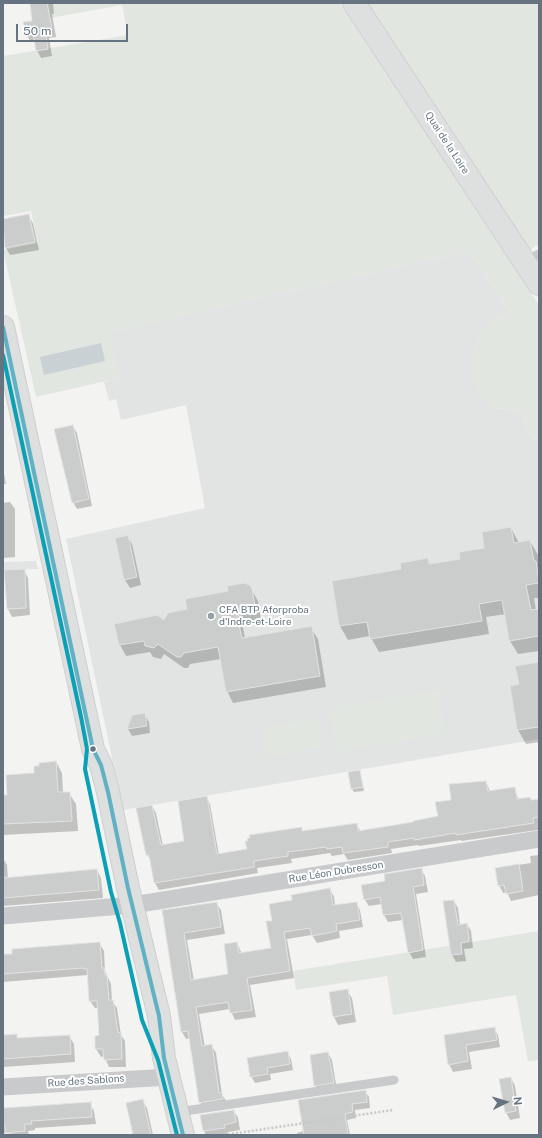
<!DOCTYPE html>
<html>
<head>
<meta charset="utf-8">
<style>
	body { margin:0 }
	#map { position:relative; width:542px; height:1138px; overflow:hidden; background:#f3f3f2; font-family:"Public Sans",sans-serif }
	canvas { display:block }
	.frame { position:absolute; inset:0; border:4px solid #657480; pointer-events:none }
	.north { position:absolute; left:486px; top:1082px; width:40px; height:40px; -webkit-text-stroke:3px #fff; paint-order:stroke; rotate:85deg; font-size:11px; font-weight:700; line-height:16px; text-align:center; color:#657480 }
	.north::after { content:''; display:block; margin:auto; width:14px; height:18px; background:#657480; clip-path:polygon(50% 0,100% 100%,50% 72%,0 100%) }
	.scale { position:absolute; left:16px; top:24px; width:112px; height:18px; box-sizing:border-box; border:2px solid #657480; border-top:0; padding-left:5px; font-size:12px; line-height:14px; white-space:nowrap; color:#657480; -webkit-text-stroke:3px #fff; paint-order:stroke }
</style>
</head>
<body>
<div id="map">
<canvas width="542" height="1138"></canvas>
<div class="frame"></div>
<div class="north">N</div>
<div class="scale">50 m</div>
</div>
<script>
const ctx = document.querySelector('canvas').getContext('2d');
ctx.lineJoin = 'round';
function paint(path, color) {
  ctx.fillStyle = color;
  ctx.fill(path, 'evenodd');
}
function poly(rows) {
  const path = new Path2D();
  for (const r of rows) {
    path.moveTo(r[0], r[1]);
    for (let i = 2; i < r.length; i += 2) path.lineTo(r[i], r[i + 1]);
  }
  return path;
}
function stroke(path, color, width, dash) {
  ctx.strokeStyle = color;
  ctx.lineWidth = width;
  ctx.lineCap = dash ? 'butt' : 'round';
  ctx.setLineDash(dash || []);
  ctx.stroke(path);
}
function label(font, color, halo, rows, align = 'center') {
  ctx.font = font + ' "Public Sans",sans-serif';
  ctx.lineWidth = 4;
  ctx.setLineDash([]);
  ctx.textBaseline = 'middle';
  ctx.strokeStyle = halo;
  ctx.fillStyle = color;
  for (const [text, x, y, turn = 0] of rows) {
    ctx.save();
    ctx.translate(x, y);
    ctx.rotate((+turn || 0) * Math.PI / 180);
    ctx.textAlign = isNaN(turn) ? turn : align;
    if (halo) ctx.strokeText(text, 0, 0);
    ctx.fillText(text, 0, 0);
    ctx.restore();
  }
}
const built = poly([
	[469,251,510,313,493,321,482,330,476,345,473,363,474,381,495,408,514,410,521,414,530,434,536,440,539,440,539,739,123,810,66,539,205,508,186,405,121,420,116,399,109,401,104,382,119,378,109,332],
	[36,561,38,569,3,570,3,562]
]);
const green = poly([
	[49,3,340,3,539,305,539,440,536,440,530,434,521,414,514,410,495,408,487,404,479,397,474,381,473,363,476,345,482,330,493,321,510,313,469,251,110,332,119,378,36,397,3,250,38,243,31,211,3,216,3,56,128,35,122,5,50,18],
	[363,3,539,3,539,246,535,246,530,251],
	[439,690,446,734,336,752,329,708],
	[318,718,323,748,265,758,261,728],
	[539,931,539,1060,528,1061,516,995,393,1015,387,976,296,990,293,971]
]);
const water = poly([
	[101,343,105,361,44,375,40,357]
]);
const shadow = poly([
	[31,3,53,3,54,14,52,14,56,37,49,38,52,56,41,58,37,50,35,41,31,42,26,34,33,22],
	[28,215,33,223,39,250,10,255,6,248,3,234,3,220],
	[73,426,77,433,92,506,77,509,73,502],
	[3,468,6,484,3,484],
	[10,502,15,509,15,557,3,558,3,503],
	[511,528,519,543,530,541,538,555,539,598,534,598,536,610,539,610,539,651,518,654,510,641,506,614,486,617,489,634,379,652,370,636,348,640,340,626,333,582,402,570,427,559,431,565,461,560,485,549],
	[127,536,132,544,141,585,130,588,125,580,116,539],
	[24,570,28,578,30,615,12,617,8,609,5,571],
	[251,589,258,601,261,620,256,624,243,627,245,639,311,628,318,639,326,687,233,703,227,691,221,659,190,664,188,668,184,668,164,654,161,659,153,657,150,652,126,656,120,645,115,624,164,621,188,610],
	[539,663,539,742,526,744,518,730,511,686,520,685],
	[144,714,149,722,150,733,132,736,128,729],
	[56,762,62,773,63,793,69,793,76,804,78,831,3,835,3,796,8,796],
	[360,771,364,791,354,792,352,789],
	[486,782,490,791,514,788,519,800,539,800,538,830,461,841,461,840,419,846,418,845,391,849,392,853,348,860,344,854,332,856,330,853,291,859,292,863,257,868,258,873,159,890,155,883,151,860,147,855,152,806,156,813,163,846,186,842,206,797,210,804,219,855,248,850,301,828,303,832,356,824,361,832,415,823,439,817,452,801],
	[539,855,539,895,511,901,507,892,503,893,499,885,496,868,531,863,530,856],
	[3,858,7,865,8,879,97,870,101,878,103,898,3,906],
	[421,869,425,876,428,892,416,894,426,957,413,959,409,952,403,920,388,922,384,915,382,904,369,906,365,900,386,882],
	[330,889,334,897,335,906,356,903,360,910,363,927,339,931,340,938,317,943,312,935,287,939,294,978,250,985,256,1017,235,1020,230,1009,199,1014,205,1047,212,1046,216,1053,222,1094,226,1101,205,1110,200,1102,191,1038,186,1039,182,1032,163,911,216,903,221,910,225,934,187,940,194,981,229,974,237,943,242,954,272,948,273,921,293,901],
	[454,901,458,908,460,925,467,924,471,931,473,948,464,949,466,961,456,962,452,955,444,902],
	[99,943,104,951,105,971,111,984,112,1001,117,1008,121,1035,125,1041,126,1067,109,1067,104,1056,101,1057,96,1049,100,1036,98,1008,95,1008,90,1001,88,975,3,982,3,955],
	[347,990,352,998,356,1022,338,1025,334,1017],
	[494,1028,498,1035,500,1047,469,1052,472,1069,453,1072,449,1064,445,1036],
	[16,1035,19,1039,69,1036,74,1044,75,1062,3,1067,3,1036],
	[287,1052,291,1059,293,1070,270,1074,271,1080,255,1083,251,1076],
	[328,1053,332,1060,337,1090,320,1093,315,1085],
	[511,1078,515,1086,520,1118,510,1120,506,1112],
	[365,1091,369,1097,370,1108,355,1110,356,1118,347,1120,350,1135,297,1135,297,1133,304,1131],
	[142,1100,147,1108,153,1135,134,1135],
	[90,1104,94,1111,96,1124,35,1128,35,1130,28,1131,29,1135,3,1133,3,1109],
	[234,1111,238,1118,240,1130,228,1132,227,1135,205,1135,203,1115]
]);
const building = poly([
	[30,3,47,3,52,29,45,31,48,49,36,51,33,33,25,34,23,22,32,21,30,3],
	[29,214,35,242,5,248,3,219,29,214],
	[73,425,89,499,72,503,54,429,73,425],
	[511,527,514,543,530,540,534,561,536,561,539,583,526,585,531,610,539,609,539,636,509,641,502,600,479,604,482,621,370,639,367,622,339,626,332,581,401,569,400,563,428,558,429,564,460,559,459,552,484,548,482,532,511,527],
	[128,535,137,577,124,580,115,538,128,535],
	[25,569,26,608,7,609,4,570,25,569],
	[244,583,250,585,252,589,255,605,253,611,237,616,242,638,312,626,320,676,226,692,218,647,184,653,181,657,177,657,158,644,154,648,145,646,144,641,119,645,114,624,157,615,164,620,168,613,187,609,185,599,228,591,227,586,244,583],
	[539,662,539,727,517,730,510,686,519,684,515,666,539,662],
	[145,713,147,726,127,729,132,715,145,713],
	[56,761,58,792,70,792,72,821,3,824,3,795,7,795,6,775,34,773,34,766,39,766,39,763,56,761],
	[360,770,363,787,351,789,348,772,360,770],
	[486,781,488,791,515,787,517,799,530,797,531,800,539,799,539,817,533,818,534,823,456,835,456,833,414,840,414,838,388,842,388,847,343,853,342,847,327,849,326,847,288,852,288,856,254,861,254,867,154,883,149,855,146,855,136,808,152,805,161,845,184,841,178,801,207,796,217,854,247,849,245,841,248,841,247,838,250,838,249,835,302,827,302,831,357,823,358,831,413,822,413,821,438,816,435,802,451,800,449,784,486,781],
	[519,864,523,891,506,894,504,885,498,886,495,868,519,864],
	[422,868,424,885,413,887,423,950,408,953,401,913,383,915,380,897,364,900,361,885,385,881,384,874,422,868],
	[97,869,99,890,3,898,3,878,97,869],
	[330,888,333,905,357,902,360,920,336,924,337,931,312,936,310,928,284,932,290,971,247,978,252,1010,230,1013,228,1002,196,1007,202,1046,212,1044,219,1093,222,1092,223,1099,199,1103,188,1031,181,1032,162,910,217,902,221,927,184,933,191,980,228,974,224,944,237,942,239,953,271,948,266,921,272,921,269,904,292,900,291,895,330,888],
	[454,900,458,925,467,923,469,941,461,943,462,954,451,955,443,901,454,900],
	[100,942,102,968,104,968,105,975,107,975,109,1000,113,1000,118,1033,121,1032,122,1059,104,1060,103,1049,95,1049,95,1036,99,1035,97,1001,89,1001,87,969,83,969,83,968,3,974,3,954,12,954,12,949,100,942],
	[348,989,352,1014,333,1017,329,992,348,989],
	[495,1027,497,1040,466,1045,468,1061,448,1065,444,1035,495,1027],
	[17,1034,17,1038,70,1035,71,1054,3,1059,3,1035,17,1034],
	[288,1051,290,1064,267,1068,268,1074,250,1077,247,1058,288,1051],
	[328,1052,334,1083,314,1086,310,1055,328,1052],
	[511,1077,516,1111,505,1113,499,1079,511,1077],
	[366,1090,367,1102,352,1104,353,1112,345,1114,348,1135,304,1135,298,1100,366,1090],
	[143,1099,151,1135,133,1135,126,1103,143,1099],
	[91,1102,92,1117,31,1121,32,1124,25,1124,25,1131,6,1133,5,1126,3,1126,3,1108,91,1102],
	[234,1110,236,1122,224,1125,225,1128,203,1131,200,1115,234,1110]
]);
const path = poly([
	[224,1135,393,1110]
]);
const lane = poly([
	[524,261,539,254],
	[178,1112,394,1080]
]);
const street = poly([
	[3,916,133,905,539,839],
	[3,1087,169,1077]
]);
const secondary = poly([
	[354,3,539,284],
	[3,327,93,749,101,765,108,792,128,888,159,1016,164,1058,183,1135]
]);
const bus1 = poly([
	[3,327,93,749,101,765,108,792,128,888,159,1016,164,1058,183,1135]
]);
const bus2 = poly([
	[3,355,81,717,87,749,85,769,111,892,120,923,142,1020,158,1060,177,1135]
]);
const markers = [
	[211,616,4,"#97a0a8"],
	[93,749,3.5,"#657480"]
];
const streetNames = [
	["Quai de la Loire",447,143,57],
	["Rue Léon Dubresson",336,872,-9],
	["Rue des Sablons",86,1081,-4]
];
const poiNames = [
	["CFA BTP Aforproba",219,610],
	["d'Indre-et-Loire",219,622]
];
paint(built, '#e2e3e3');
paint(green, '#e2e6e0');
paint(water, '#c9d1d4');
paint(shadow, '#0003');
paint(building, '#cbcdcd');
stroke(building, '#e2e2e2', 1);
stroke(secondary, '#cfcfd0', 24);
stroke(path, '#c7c8c8', 2.5, [2, 2]);
stroke(lane, '#c8cacb', 9);
stroke(street, '#c8cacb', 17);
stroke(secondary, '#dedfdf', 22);
stroke(bus1, '#60b1c4', 4);
stroke(bus2, '#0aa0b6', 4);
for (const [x, y, r, color] of markers) {
  const dot = new Path2D();
  dot.arc(x, y, r, 0, 2 * Math.PI);
  ctx.fillStyle = color;
  ctx.fill(dot);
  stroke(dot, '#fff', 1.5);
}
label('10px', '#657480', '#fff', streetNames);
label('10px', '#657480', '#fff', poiNames, 'left');
</script>
</body>
</html>
